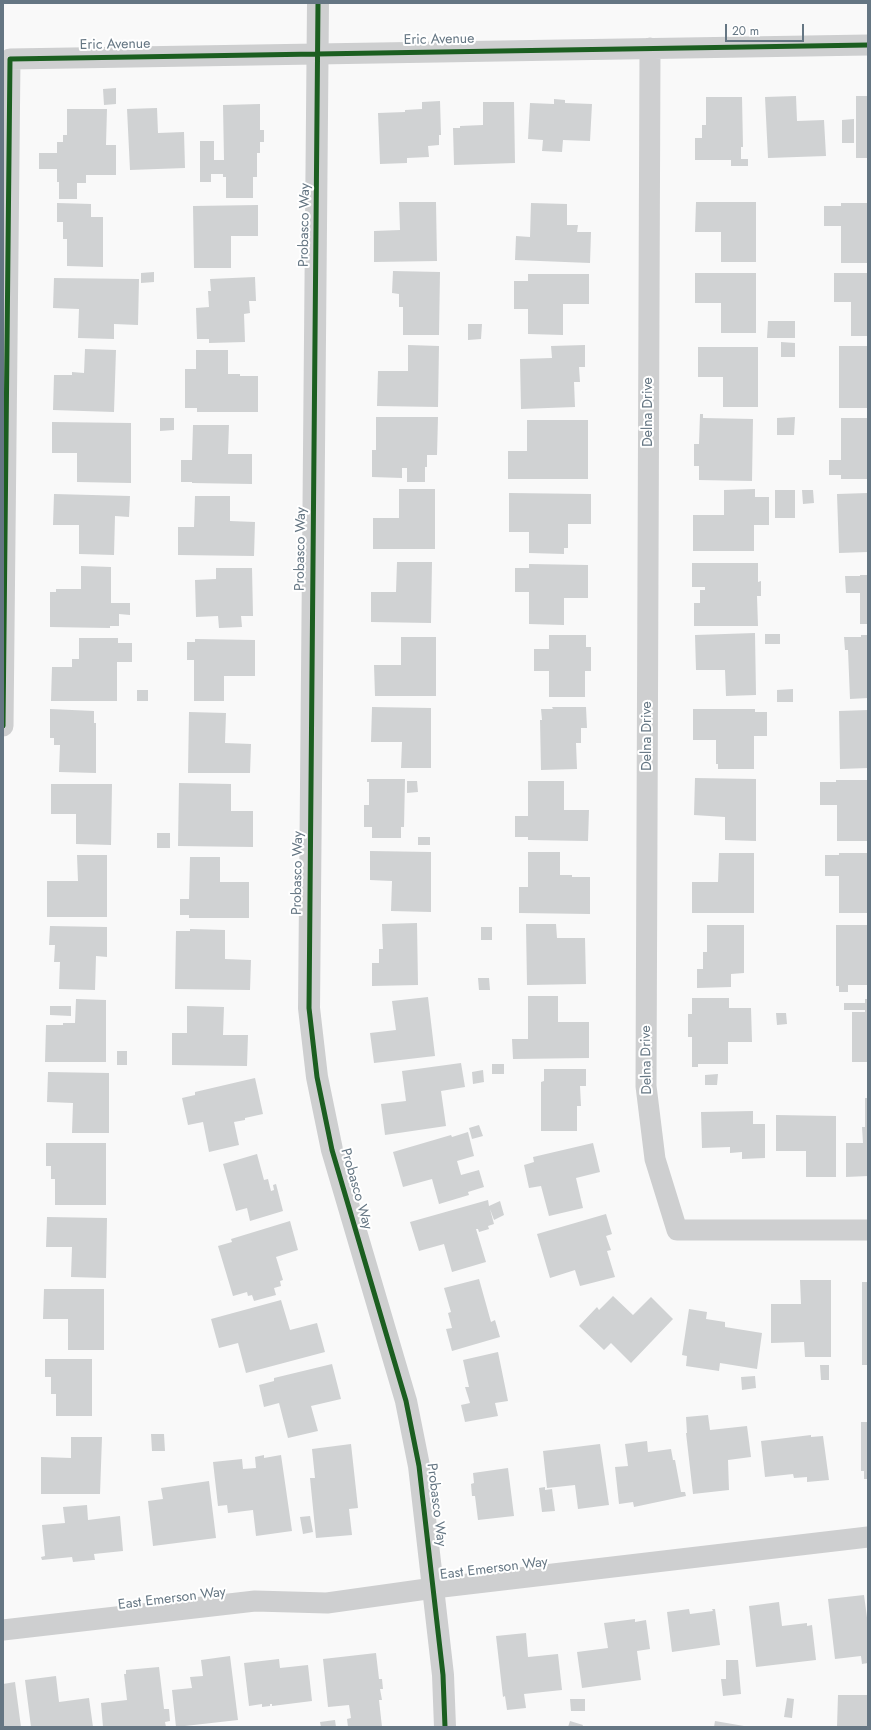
<!DOCTYPE html>
<html>
<head>
<meta charset="utf-8">
<style>
	body { margin:0 }
	#map { position:relative; width:871px; height:1730px; overflow:hidden; background:#f9f9f9; font-family:Jost,sans-serif }
	canvas { display:block }
	.frame { position:absolute; inset:0; border:4px solid #657683; pointer-events:none }
	.scale { position:absolute; left:725px; top:24px; width:79px; height:18px; box-sizing:border-box; border:2px solid #657683; border-top:0; padding-left:5px; font-size:12px; line-height:14px; white-space:nowrap; color:#657683; -webkit-text-stroke:3px #fff; paint-order:stroke }
</style>
</head>
<body>
<div id="map">
<canvas width="871" height="1730"></canvas>
<div class="frame"></div>
<div class="scale">20 m</div>
</div>
<script>
const ctx = document.querySelector('canvas').getContext('2d');
ctx.lineJoin = 'round';
function paint(path, color) {
  ctx.fillStyle = color;
  ctx.fill(path, 'evenodd');
}
function poly(rows) {
  const path = new Path2D();
  for (const r of rows) {
    path.moveTo(r[0], r[1]);
    for (let i = 2; i < r.length; i += 2) path.lineTo(r[i], r[i + 1]);
  }
  return path;
}
function stroke(path, color, width, dash) {
  ctx.strokeStyle = color;
  ctx.lineWidth = width;
  ctx.lineCap = dash ? 'butt' : 'round';
  ctx.setLineDash(dash || []);
  ctx.stroke(path);
}
function label(font, color, halo, rows, align = 'center') {
  ctx.font = font + ' Jost,sans-serif';
  ctx.lineWidth = 4;
  ctx.setLineDash([]);
  ctx.textBaseline = 'middle';
  ctx.strokeStyle = halo;
  ctx.fillStyle = color;
  for (const [text, x, y, turn = 0] of rows) {
    ctx.save();
    ctx.translate(x, y);
    ctx.rotate((+turn || 0) * Math.PI / 180);
    ctx.textAlign = isNaN(turn) ? turn : align;
    if (halo) ctx.strokeText(text, 0, 0);
    ctx.fillText(text, 0, 0);
    ctx.restore();
  }
}
const building = poly([
	[116,88,116,104,104,105,103,89],
	[796,96,797,121,824,120,826,156,768,158,765,97],
	[856,96,868,96,868,158,856,158],
	[706,97,742,97,743,147,741,147,741,159,748,159,748,166,731,166,731,160,695,160,695,138,702,138,702,125,706,125],
	[554,99,565,100,565,103,592,104,590,141,563,140,562,152,542,151,543,140,528,139,530,103,554,104],
	[440,101,441,135,439,135,439,145,428,146,429,157,407,158,407,163,380,164,378,113,405,112,405,110,422,109,422,102],
	[483,102,514,102,515,163,454,165,453,128,460,128,460,126,483,125],
	[260,104,260,130,264,130,264,142,260,142,260,153,257,153,257,177,253,177,253,198,226,198,226,177,223,177,223,174,211,174,211,182,200,182,200,141,214,141,214,160,224,160,223,105],
	[157,108,158,133,184,132,185,168,130,170,127,109],
	[67,109,107,109,106,145,116,145,116,175,86,175,86,183,77,183,77,199,59,199,59,182,57,182,57,169,39,169,39,153,57,153,57,142,63,142,63,135,67,135],
	[854,119,854,143,842,143,842,120],
	[399,202,436,202,437,261,374,262,374,231,400,230],
	[696,202,756,202,756,262,721,262,721,232,695,232],
	[57,203,91,204,91,217,103,217,103,267,67,266,67,239,63,239,63,222,57,222],
	[531,203,567,204,567,225,578,225,577,232,591,232,590,263,515,260,516,236,530,237],
	[841,203,868,203,868,263,841,263,841,226,824,226,824,206,841,206],
	[258,205,258,236,231,236,231,268,194,268,193,206],
	[393,271,440,272,439,335,403,335,403,307,399,307,399,294,392,293],
	[154,272,154,282,141,283,141,273],
	[695,273,756,273,756,333,721,333,721,303,695,303],
	[834,273,868,273,868,336,851,336,851,302,834,302],
	[528,274,589,274,589,304,563,304,563,335,528,334,528,309,514,309,514,281,528,281],
	[255,277,256,301,249,301,250,313,244,314,245,342,209,343,209,339,197,339,196,308,209,307,208,291,211,291,210,279],
	[54,278,139,279,138,325,114,324,114,339,78,338,79,309,53,308],
	[768,321,795,321,795,338,767,338],
	[468,324,482,324,481,339,468,340],
	[781,342,795,343,795,357,781,357],
	[408,345,439,346,438,407,377,406,378,371,408,371],
	[585,345,585,367,579,367,580,382,574,382,575,407,521,409,520,359,552,358,551,346],
	[839,346,868,346,868,408,839,408],
	[698,347,758,347,758,407,723,407,723,377,698,377],
	[85,349,116,350,114,412,53,410,54,375,72,375,72,372,84,373],
	[196,350,228,350,228,374,240,374,240,376,258,376,258,412,197,412,197,408,185,408,185,369,196,369],
	[700,414,703,414,703,418,753,419,752,481,699,480,699,466,694,466,694,444,699,444],
	[376,417,438,417,437,455,427,455,427,467,425,467,425,482,407,482,407,468,402,468,402,478,372,477,372,450,376,450],
	[795,417,794,435,777,435,777,418],
	[160,418,174,418,174,430,160,431],
	[841,418,868,418,868,479,841,479,841,475,829,475,829,460,841,460],
	[527,420,588,420,588,479,508,479,508,451,527,451],
	[52,422,131,423,131,483,77,482,77,453,52,453],
	[193,425,229,425,228,454,252,454,252,484,192,483,192,482,181,482,181,460,192,460],
	[399,489,435,489,435,549,373,549,373,518,399,518],
	[755,489,755,497,769,497,769,525,754,525,754,551,693,551,693,515,724,515,724,490],
	[775,490,795,490,795,518,775,518],
	[802,490,813,490,814,503,803,504],
	[509,493,591,494,591,524,568,524,568,548,564,548,564,554,529,553,529,532,509,532],
	[868,493,868,552,839,553,837,494],
	[54,494,130,496,129,517,115,516,114,555,79,554,79,525,53,525],
	[195,496,230,496,230,521,255,522,254,556,178,555,178,527,194,527],
	[397,562,432,562,431,623,371,622,371,592,396,592],
	[692,563,758,563,758,582,761,581,761,596,757,596,758,626,694,626,694,603,700,603,700,590,705,590,705,587,692,587],
	[529,564,588,565,588,598,564,598,564,625,529,624,529,592,515,592,515,568,529,568],
	[81,566,111,567,111,603,130,603,130,615,119,614,119,626,110,626,110,628,50,627,50,592,56,592,56,589,81,589],
	[216,568,252,568,253,616,241,616,242,627,219,628,218,616,196,617,195,580,216,579],
	[860,575,868,575,868,624,860,624,860,593,846,593,845,576,860,576],
	[755,633,756,695,726,696,725,670,696,670,695,635],
	[765,634,780,634,780,644,765,644],
	[549,635,586,635,586,647,591,647,591,671,585,671,585,697,549,697,549,671,534,671,534,649,549,649],
	[861,635,868,635,868,698,850,699,848,650,845,650,844,637,861,637],
	[401,637,436,637,436,696,375,696,374,665,401,665],
	[79,638,118,638,118,643,132,643,132,662,117,662,117,701,51,701,52,667,72,667,72,659,79,659],
	[195,639,255,640,255,676,224,676,224,701,194,701,194,660,187,660,187,642,195,642],
	[793,689,793,702,777,702,777,690],
	[137,690,148,690,148,701,137,701],
	[372,707,431,708,431,768,401,768,402,742,371,742],
	[552,707,586,707,587,728,581,728,581,743,576,743,577,769,541,770,540,720,542,720,541,709,553,709],
	[50,709,94,711,94,723,96,723,96,773,59,772,60,745,54,745,54,738,50,738],
	[693,709,755,709,755,712,767,712,767,736,754,736,754,769,718,769,718,764,716,764,716,740,693,740],
	[868,710,868,768,840,769,839,711],
	[189,712,226,713,225,743,251,744,250,773,188,773],
	[695,778,756,779,756,841,725,840,725,817,694,815],
	[367,779,405,779,404,827,401,827,401,838,372,838,372,827,364,827,364,805,369,805,369,782,367,782],
	[836,780,868,780,868,841,837,841,837,805,820,805,820,782,836,782],
	[407,781,417,781,418,792,407,793],
	[528,781,564,781,564,810,589,810,588,841,528,840,528,837,515,837,515,816,528,816],
	[179,783,231,784,231,811,253,811,253,847,178,846],
	[51,784,112,784,111,845,76,844,76,814,51,814],
	[157,833,170,833,170,848,157,848],
	[418,837,430,837,430,845,418,845],
	[370,851,431,852,431,912,391,911,392,881,370,880],
	[528,852,560,852,560,875,572,875,572,877,590,877,590,914,519,913,519,887,528,887],
	[719,853,754,853,754,913,692,913,692,882,718,882],
	[839,853,868,853,868,913,839,913,839,876,825,876,825,855,839,855],
	[77,855,107,855,107,917,47,917,47,881,78,881],
	[190,857,220,857,220,882,249,882,249,918,189,918,189,915,180,915,180,899,189,899],
	[417,923,418,985,372,986,372,963,379,963,379,949,383,949,382,924],
	[526,924,556,924,557,938,585,938,586,984,527,985],
	[707,925,744,925,744,973,731,974,731,987,697,988,697,969,703,969,703,952,707,952],
	[836,925,868,925,868,985,848,985,848,992,839,992,839,986,836,986],
	[50,926,107,927,107,957,96,956,95,990,59,989,60,962,54,962,55,945,49,945],
	[481,927,492,927,492,940,481,940],
	[190,929,225,930,225,959,251,960,250,990,175,989,176,931,190,931],
	[478,978,489,978,490,990,479,990],
	[528,996,558,996,558,1022,589,1022,589,1058,513,1059,512,1039,528,1039],
	[428,997,435,1056,374,1063,370,1033,396,1030,392,1001],
	[692,998,729,998,729,1008,751,1008,752,1042,728,1042,728,1064,698,1064,698,1067,692,1067,692,1037,688,1037,688,1014,692,1014],
	[76,999,106,1000,106,1062,45,1062,46,1025,63,1025,63,1023,75,1023],
	[865,999,868,999,868,1062,852,1062,852,1012,865,1012,865,1010,844,1010,844,1003,865,1003],
	[50,1006,71,1006,71,1016,50,1015],
	[187,1006,224,1007,223,1035,248,1035,247,1066,172,1065,172,1033,187,1033],
	[776,1013,786,1013,787,1024,777,1025],
	[117,1051,127,1051,127,1065,117,1065],
	[461,1063,465,1087,441,1091,446,1126,385,1135,381,1104,406,1101,402,1071],
	[492,1064,504,1064,504,1074,492,1074],
	[544,1069,586,1069,586,1086,580,1086,581,1106,577,1106,577,1131,541,1131,541,1082,544,1081],
	[483,1070,484,1082,473,1084,472,1072],
	[48,1072,109,1073,109,1133,72,1133,73,1103,47,1102],
	[718,1074,717,1085,705,1085,705,1075],
	[255,1078,263,1114,245,1118,245,1120,234,1122,239,1145,209,1152,203,1122,188,1125,182,1098,195,1095,195,1092],
	[865,1098,868,1098,868,1176,846,1177,846,1143,863,1143,862,1127,865,1127],
	[753,1111,753,1124,765,1124,765,1158,742,1159,742,1152,730,1153,730,1147,702,1148,701,1112],
	[776,1115,836,1116,836,1177,806,1177,806,1151,776,1151],
	[479,1125,483,1136,472,1139,469,1128],
	[468,1132,474,1156,457,1161,461,1175,479,1170,484,1187,468,1192,469,1195,439,1204,432,1179,403,1187,393,1152,451,1135,452,1137],
	[46,1143,106,1143,106,1205,55,1205,55,1179,51,1179,51,1166,46,1166],
	[593,1143,600,1172,576,1178,583,1208,549,1216,541,1186,529,1188,524,1165,534,1162,533,1157],
	[257,1154,264,1180,268,1179,271,1191,274,1190,273,1185,276,1184,283,1211,250,1221,247,1208,236,1211,223,1164],
	[488,1200,489,1206,500,1201,504,1215,494,1220,490,1209,494,1224,488,1226,489,1229,479,1232,478,1229,476,1229,486,1262,452,1272,444,1244,419,1251,410,1222],
	[606,1214,612,1234,606,1236,611,1250,607,1251,615,1277,580,1286,575,1270,550,1278,537,1234],
	[47,1217,107,1218,106,1278,71,1277,72,1247,46,1247],
	[290,1221,298,1250,276,1257,283,1280,280,1281,281,1286,274,1288,276,1295,254,1301,252,1295,248,1296,247,1292,233,1296,218,1246,232,1242,231,1239],
	[479,1279,491,1322,495,1320,500,1337,452,1351,446,1329,452,1328,448,1313,451,1312,444,1288],
	[800,1280,831,1280,831,1357,805,1357,804,1342,771,1343,771,1304,801,1304],
	[862,1282,868,1282,868,1365,862,1365],
	[44,1289,104,1289,104,1350,68,1350,68,1319,43,1319],
	[613,1296,633,1315,651,1297,673,1319,631,1363,611,1343,604,1350,579,1326,597,1307,599,1310],
	[281,1300,290,1330,317,1323,325,1352,246,1373,238,1343,219,1348,211,1319],
	[689,1309,707,1312,706,1319,725,1322,725,1327,762,1333,757,1369,720,1363,719,1371,686,1366,687,1356,682,1355],
	[498,1352,508,1401,495,1403,498,1416,465,1422,461,1405,470,1403,465,1387,469,1387,463,1360],
	[45,1359,92,1359,92,1416,56,1416,56,1394,51,1394,51,1377,45,1377],
	[332,1364,341,1399,311,1406,318,1431,288,1438,279,1403,264,1407,259,1385,274,1381,274,1378],
	[820,1365,829,1365,829,1380,821,1380],
	[755,1376,756,1388,742,1390,741,1377],
	[708,1415,710,1430,747,1426,751,1457,728,1460,729,1490,693,1494,686,1433,687,1433,686,1417],
	[861,1422,868,1422,868,1479,864,1479,864,1471,861,1471],
	[151,1434,164,1434,165,1451,152,1451],
	[811,1435,811,1437,823,1436,829,1480,807,1482,807,1477,794,1478,793,1474,765,1477,761,1441],
	[71,1437,102,1437,100,1494,41,1494,41,1457,71,1458],
	[647,1441,648,1452,671,1449,673,1460,675,1460,681,1492,685,1492,686,1496,634,1507,633,1502,619,1504,615,1467,628,1466,625,1444],
	[351,1444,358,1508,349,1509,352,1535,316,1538,310,1478,315,1478,312,1449],
	[600,1444,609,1505,578,1509,575,1485,547,1488,543,1451],
	[264,1455,264,1458,281,1455,292,1531,256,1536,253,1510,228,1513,227,1505,218,1506,213,1462,242,1459,243,1469,256,1468,255,1457],
	[508,1468,514,1516,478,1520,475,1496,472,1496,471,1484,474,1483,473,1473],
	[209,1481,216,1538,153,1546,148,1501,163,1499,161,1488],
	[545,1487,545,1490,552,1489,555,1511,542,1512,539,1488],
	[87,1505,88,1520,120,1516,123,1551,94,1554,95,1560,93,1560,73,1562,72,1557,42,1560,41,1557,45,1556,42,1525,65,1523,63,1507],
	[310,1516,313,1532,303,1534,300,1517],
	[864,1595,868,1625,868,1663,862,1664,861,1656,835,1659,828,1599],
	[779,1602,782,1626,807,1623,807,1626,812,1625,816,1660,756,1667,749,1606],
	[689,1609,690,1614,713,1611,712,1609,715,1609,720,1645,672,1652,667,1612],
	[635,1619,635,1622,646,1620,650,1649,637,1651,641,1680,582,1688,577,1652,608,1648,604,1623],
	[526,1633,528,1657,558,1654,562,1690,524,1694,526,1708,507,1710,505,1696,503,1697,496,1636],
	[376,1653,379,1679,382,1679,383,1689,380,1689,382,1700,379,1700,382,1727,348,1727,347,1719,351,1718,349,1705,328,1707,323,1659],
	[230,1656,238,1720,176,1727,172,1690,192,1688,190,1677,203,1676,201,1660],
	[279,1659,280,1668,308,1665,312,1701,272,1706,272,1704,270,1704,270,1706,262,1707,262,1704,249,1706,244,1663],
	[726,1660,738,1660,741,1694,723,1696,721,1679,726,1679],
	[159,1667,164,1709,169,1709,170,1721,165,1722,166,1727,103,1727,101,1703,127,1700,124,1674,126,1674,126,1670],
	[56,1676,59,1702,89,1698,93,1727,31,1727,25,1680],
	[15,1682,21,1727,3,1727,3,1684],
	[838,1695,868,1695,868,1727,837,1727],
	[787,1698,794,1699,792,1718,784,1717],
	[570,1699,585,1699,585,1711,571,1711],
	[335,1720,336,1727,321,1727,320,1722],
	[570,1721,583,1725,582,1727,568,1727],
	[715,1721,744,1726,744,1727,714,1727]
]);
const minor = poly([
	[650,48,646,1086,655,1159,677,1230,868,1230],
	[3,726,10,59,868,45],
	[3,1630,255,1601,327,1603,434,1588,868,1537]
]);
const tertiary = poly([
	[318,3,309,1008,317,1077,332,1150,406,1401,419,1466,443,1675,445,1727]
]);
const cycleway = poly([
	[318,3,309,1008,317,1077,332,1150,406,1401,419,1466,443,1675,445,1727],
	[3,726,10,59,868,45]
]);
const streetNames = [
	["Eric Avenue",439,40,-1],
	["Eric Avenue",115,45,-1],
	["Probasco Way",305,225,-89],
	["Delna Drive",649,412,-90],
	["Probasco Way",301,549,-89],
	["Delna Drive",648,736,-90],
	["Probasco Way",298,873,-89],
	["Delna Drive",647,1060,-91],
	["Probasco Way",356,1189,74],
	["Probasco Way",436,1505,83],
	["East Emerson Way",494,1569,-7],
	["East Emerson Way",172,1599,-7]
];
paint(building, '#d0d2d3');
stroke(minor, '#cecfd0', 21);
stroke(tertiary, '#cecfd0', 22);
stroke(cycleway, '#1b5e20', 5);
label('14px', '#657683', '#fff', streetNames);
</script>
</body>
</html>
